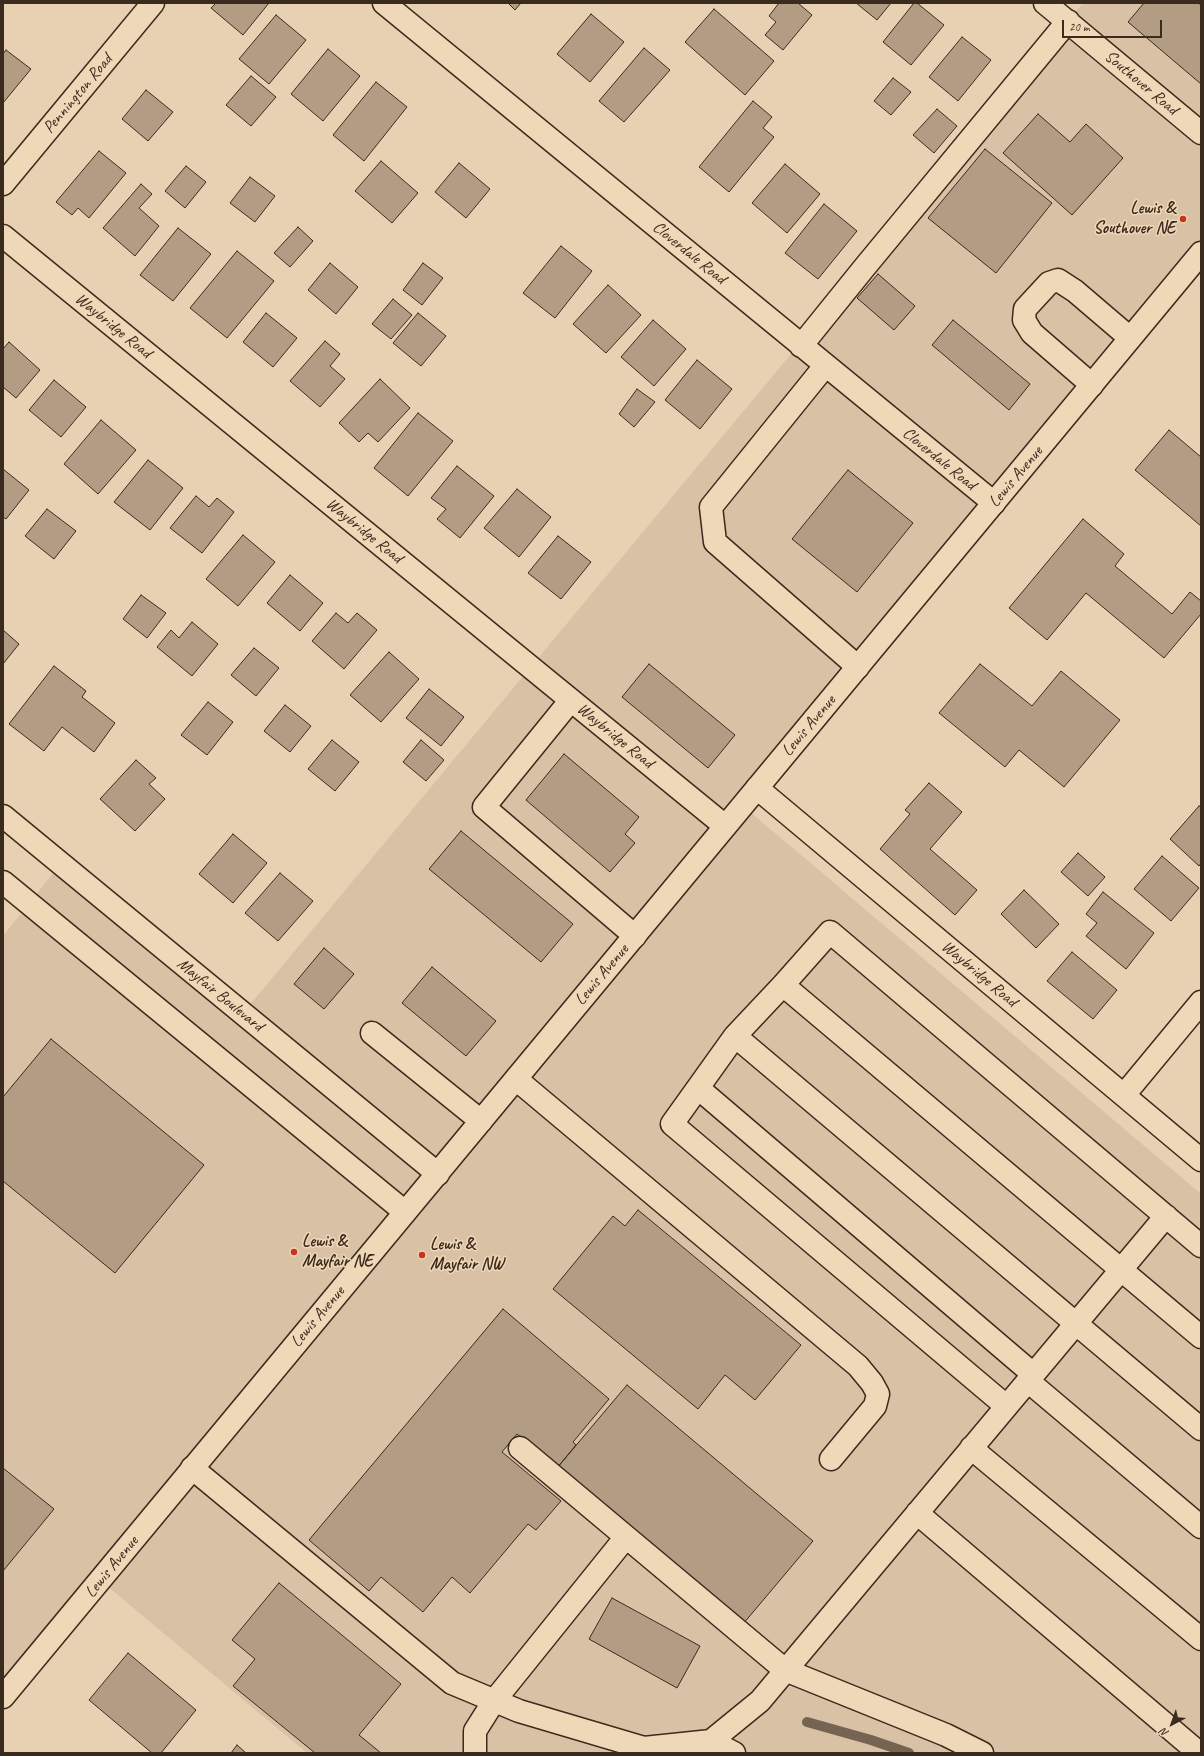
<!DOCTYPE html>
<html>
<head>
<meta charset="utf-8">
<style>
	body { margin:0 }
	#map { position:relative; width:1204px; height:1756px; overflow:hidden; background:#e8d1b2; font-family:Caveat,sans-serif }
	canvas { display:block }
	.frame { position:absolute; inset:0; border:4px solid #3b2a1e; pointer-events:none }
	.north { position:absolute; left:1152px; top:1704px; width:40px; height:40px; -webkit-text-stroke:3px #efd8b8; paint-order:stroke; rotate:221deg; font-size:11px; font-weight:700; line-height:16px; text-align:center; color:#3b2a1e }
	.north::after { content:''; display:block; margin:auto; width:14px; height:18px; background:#3b2a1e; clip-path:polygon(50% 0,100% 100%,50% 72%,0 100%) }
	.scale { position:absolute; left:1062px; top:20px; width:100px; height:18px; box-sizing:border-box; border:2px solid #3b2a1e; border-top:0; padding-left:5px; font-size:12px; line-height:14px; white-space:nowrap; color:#3b2a1e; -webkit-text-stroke:3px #efd8b8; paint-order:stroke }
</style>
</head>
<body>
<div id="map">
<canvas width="1204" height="1756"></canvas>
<div class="frame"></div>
<div class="north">N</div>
<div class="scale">20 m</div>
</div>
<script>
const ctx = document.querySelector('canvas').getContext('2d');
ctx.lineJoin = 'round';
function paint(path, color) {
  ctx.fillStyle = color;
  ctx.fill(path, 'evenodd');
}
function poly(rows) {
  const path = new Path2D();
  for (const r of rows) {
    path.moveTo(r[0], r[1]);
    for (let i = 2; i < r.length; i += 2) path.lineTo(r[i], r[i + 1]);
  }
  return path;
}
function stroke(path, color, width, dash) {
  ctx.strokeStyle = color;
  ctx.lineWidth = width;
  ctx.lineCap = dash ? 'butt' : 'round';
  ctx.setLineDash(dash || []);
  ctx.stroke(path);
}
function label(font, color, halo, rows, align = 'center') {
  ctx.font = font + ' Caveat,sans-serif';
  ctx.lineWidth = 3;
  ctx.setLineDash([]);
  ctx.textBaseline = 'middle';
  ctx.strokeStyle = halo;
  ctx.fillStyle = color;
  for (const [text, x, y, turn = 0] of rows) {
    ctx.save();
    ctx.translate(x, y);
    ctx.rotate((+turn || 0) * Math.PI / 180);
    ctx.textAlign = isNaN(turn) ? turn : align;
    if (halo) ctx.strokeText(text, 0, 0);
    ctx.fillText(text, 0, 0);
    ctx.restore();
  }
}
const built = poly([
	[1083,3,1201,3,1201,254,742,805,1201,1194,1201,1753,307,1753,101,1581,3,1699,3,936,62,862,243,1013]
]);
const stream = poly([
	[807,1722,871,1740,909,1753]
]);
const building = poly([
	[216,3,269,3,243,35,211,8,216,3],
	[508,3,521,3,515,10,508,3],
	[779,3,798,3,812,15,783,50,765,35,776,22,769,16,779,3],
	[856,3,891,3,877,20,856,3],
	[914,3,917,3,944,25,911,65,883,42,914,3],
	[1144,3,1198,3,1201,5,1201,84,1128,22,1144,3],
	[714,9,774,61,745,95,685,42,714,9],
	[591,14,624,42,590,82,557,54,591,14],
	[276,15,306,40,269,84,239,59,276,15],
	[962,37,991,60,958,101,929,77,962,37],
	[644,48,670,70,624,122,599,101,644,48],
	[328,49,360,76,323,121,291,94,328,49],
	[6,50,31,69,3,103,3,54,6,50],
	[251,76,276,97,251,126,226,105,251,76],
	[893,78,911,92,891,115,874,101,893,78],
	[376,82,407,107,364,161,333,135,376,82],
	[146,90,173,112,148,141,122,119,146,90],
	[753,101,772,117,763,128,774,137,729,192,699,167,753,101],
	[937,109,957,126,934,153,913,135,937,109],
	[1038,114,1070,142,1086,124,1123,158,1072,215,1003,153,1038,114],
	[985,149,1052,203,996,273,928,218,985,149],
	[99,151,126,173,89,218,78,208,72,215,56,202,99,151],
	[381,161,418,193,392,223,355,191,381,161],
	[459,163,490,189,466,218,435,192,459,163],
	[785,164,820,194,787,233,752,203,785,164],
	[186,166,206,182,185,208,165,191,186,166],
	[250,177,275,196,255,222,230,203,250,177],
	[141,184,152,194,139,208,159,226,135,256,103,228,141,184],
	[824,204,857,231,818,279,785,253,824,204],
	[298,227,313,241,290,267,274,253,298,227],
	[178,228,211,254,173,301,140,275,178,228],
	[561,246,592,271,555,318,523,293,561,246],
	[237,251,274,281,227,338,190,308,237,251],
	[330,263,358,287,336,314,308,290,330,263],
	[423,263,443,278,422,305,403,290,423,263],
	[878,274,915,306,894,330,857,298,878,274],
	[608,285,641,315,606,353,573,324,608,285],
	[393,299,412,315,391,339,372,324,393,299],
	[266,313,297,338,273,367,243,342,266,313],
	[418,313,446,336,421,366,393,343,418,313],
	[653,320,686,349,654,386,621,357,653,320],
	[953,320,1030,384,1009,410,932,345,953,320],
	[325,341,340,354,330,366,345,379,320,407,290,381,325,341],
	[9,342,40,370,16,398,3,387,3,349,9,342],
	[697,360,732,389,700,429,665,400,697,360],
	[380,379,410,408,378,442,368,433,359,442,339,423,380,379],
	[54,380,86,407,61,437,29,410,54,380],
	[637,389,655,402,634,427,619,414,637,389],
	[418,413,453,441,408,496,374,468,418,413],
	[101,420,136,450,98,494,64,464,101,420],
	[1169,430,1201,457,1201,526,1135,470,1169,430],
	[148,460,183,488,150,530,114,502,148,460],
	[457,466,494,496,460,538,437,519,446,509,431,498,457,466],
	[3,469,29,490,6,519,3,517,3,469],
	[848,470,913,523,857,592,792,539,848,470],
	[517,489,551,517,519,557,484,528,517,489],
	[196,496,209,507,217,498,234,512,202,553,170,528,196,496],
	[47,509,76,531,54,559,25,536,47,509],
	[1083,519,1124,554,1115,566,1172,614,1190,592,1201,601,1201,614,1164,658,1086,593,1047,640,1009,608,1083,519],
	[243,535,275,562,238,606,206,579,243,535],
	[558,536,591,562,561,599,528,573,558,536],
	[290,575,323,603,300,631,267,603,290,575],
	[141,595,166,613,147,638,123,619,141,595],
	[336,613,348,623,357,613,377,630,344,669,312,641,336,613],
	[192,622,218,644,192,676,157,647,171,630,179,638,192,622],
	[3,630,19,644,3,664,3,630],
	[254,648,279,668,256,696,231,675,254,648],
	[389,652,419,679,381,722,350,695,389,652],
	[649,664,735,735,708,768,622,697,649,664],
	[980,664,1032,706,1061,671,1120,720,1064,787,1019,750,1005,767,939,713,980,664],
	[54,666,86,691,82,697,115,723,94,752,62,727,44,751,9,724,54,666],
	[429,689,464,717,441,746,406,718,429,689],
	[208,702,233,722,207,755,181,735,208,702],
	[285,705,311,726,290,752,264,731,285,705],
	[332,740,359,762,335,791,308,769,332,740],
	[421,740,444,760,426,781,403,762,421,740],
	[564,754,639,817,625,834,635,843,610,872,526,800,564,754],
	[136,760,156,778,149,784,165,799,135,831,100,799,136,760],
	[929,783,962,812,930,849,977,890,955,915,880,849,910,814,905,810,929,783],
	[1199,806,1201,807,1201,863,1199,866,1170,839,1199,806],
	[461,831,573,924,541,962,429,869,461,831],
	[233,834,267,863,233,903,199,874,233,834],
	[1078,853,1105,877,1088,896,1061,872,1078,853],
	[1162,856,1199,888,1171,921,1134,889,1162,856],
	[280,873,313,901,278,941,245,913,280,873],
	[1024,890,1059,924,1036,948,1001,914,1024,890],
	[1103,892,1154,933,1126,969,1086,936,1097,923,1086,914,1103,892],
	[324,948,354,974,324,1009,294,984,324,948],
	[1072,952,1117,990,1093,1019,1047,981,1072,952],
	[432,967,496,1021,466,1056,402,1003,432,967],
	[51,1039,204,1165,115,1273,3,1181,3,1097,51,1039],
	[638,1210,801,1345,755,1400,725,1375,698,1409,553,1289,613,1216,625,1226,638,1210],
	[503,1309,609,1399,573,1442,576,1445,557,1468,517,1434,502,1452,561,1501,536,1530,528,1524,470,1593,452,1577,423,1612,381,1577,369,1591,309,1540,503,1309],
	[627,1385,813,1541,743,1624,557,1468,627,1385],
	[3,1468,54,1509,3,1571,3,1468],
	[279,1583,401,1684,359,1735,381,1753,315,1753,233,1686,255,1659,232,1640,279,1583],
	[612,1598,700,1646,677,1688,589,1639,612,1598],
	[128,1653,196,1710,161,1753,152,1753,89,1700,128,1653],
	[237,1745,246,1753,231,1753,237,1745]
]);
const minor = poly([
	[384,3,994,503],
	[1045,3,1201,133],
	[3,184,153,3],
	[3,236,725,826],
	[801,346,864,268,1068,21],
	[825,366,711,507,715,542,858,667],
	[1092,385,1032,333,1024,320,1025,309,1049,283,1058,280,1075,291,1130,338],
	[571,700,484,807,635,936],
	[757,788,1201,1160],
	[3,816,438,1174],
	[3,882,405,1212],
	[783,985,1201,1337],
	[372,1033,481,1121],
	[735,1036,1201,1429],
	[516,1079,858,1366,872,1383,878,1394,875,1406,831,1459],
	[698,1088,1033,1374],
	[1124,1095,1201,1002],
	[1028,1381,1201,1527],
	[1006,1406,672,1124,735,1036,783,985,830,932,1201,1246],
	[520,1448,785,1670,946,1735,982,1753],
	[971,1448,1201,1639],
	[192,1468,452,1683,519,1711,644,1748,711,1741,760,1701,1166,1216],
	[917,1513,1199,1753],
	[711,1741,734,1753],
	[475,1753,475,1731,494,1701,626,1537]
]);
const major = poly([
	[3,1697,1201,253]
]);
const markers = [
	[1183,219,4,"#c8321e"],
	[294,1252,4,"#c8321e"],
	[422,1255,4,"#c8321e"]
];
const streetNames = [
	["Southover Road",1141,83,40],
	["Pennington Road",78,94,-50],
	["Cloverdale Road",689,253,39],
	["Waybridge Road",113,326,39],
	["Cloverdale Road",939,459,39],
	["Lewis Avenue",1016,477,-50],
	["Waybridge Road",364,531,39],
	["Lewis Avenue",809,726,-50],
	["Waybridge Road",615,736,39],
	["Waybridge Road",979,974,40],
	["Lewis Avenue",602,975,-50],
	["Mayfair Boulevard",220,995,39],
	["Lewis Avenue",318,1317,-50],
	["Lewis Avenue",112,1567,-51]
];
const poiNames = [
	["Lewis &",1175,209,"right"],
	["Southover NE",1175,229,"right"],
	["Lewis &",302,1242],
	["Mayfair NE",302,1262],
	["Lewis &",430,1245],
	["Mayfair NW",430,1265]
];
paint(built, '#d8c1a4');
stroke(stream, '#766452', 10);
paint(building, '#b29d84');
stroke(building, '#3b2a1e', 1);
stroke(minor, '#3b2a1e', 25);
stroke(major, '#3b2a1e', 25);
stroke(minor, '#efd8b8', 22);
stroke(major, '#efd8b8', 22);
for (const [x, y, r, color] of markers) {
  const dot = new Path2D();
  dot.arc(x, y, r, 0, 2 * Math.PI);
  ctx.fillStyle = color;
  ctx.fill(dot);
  stroke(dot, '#efd8b8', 1.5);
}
label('17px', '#3b2a1e', '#efd8b8', streetNames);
label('bold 17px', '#3b2a1e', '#efd8b8', poiNames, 'left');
</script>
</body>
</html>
